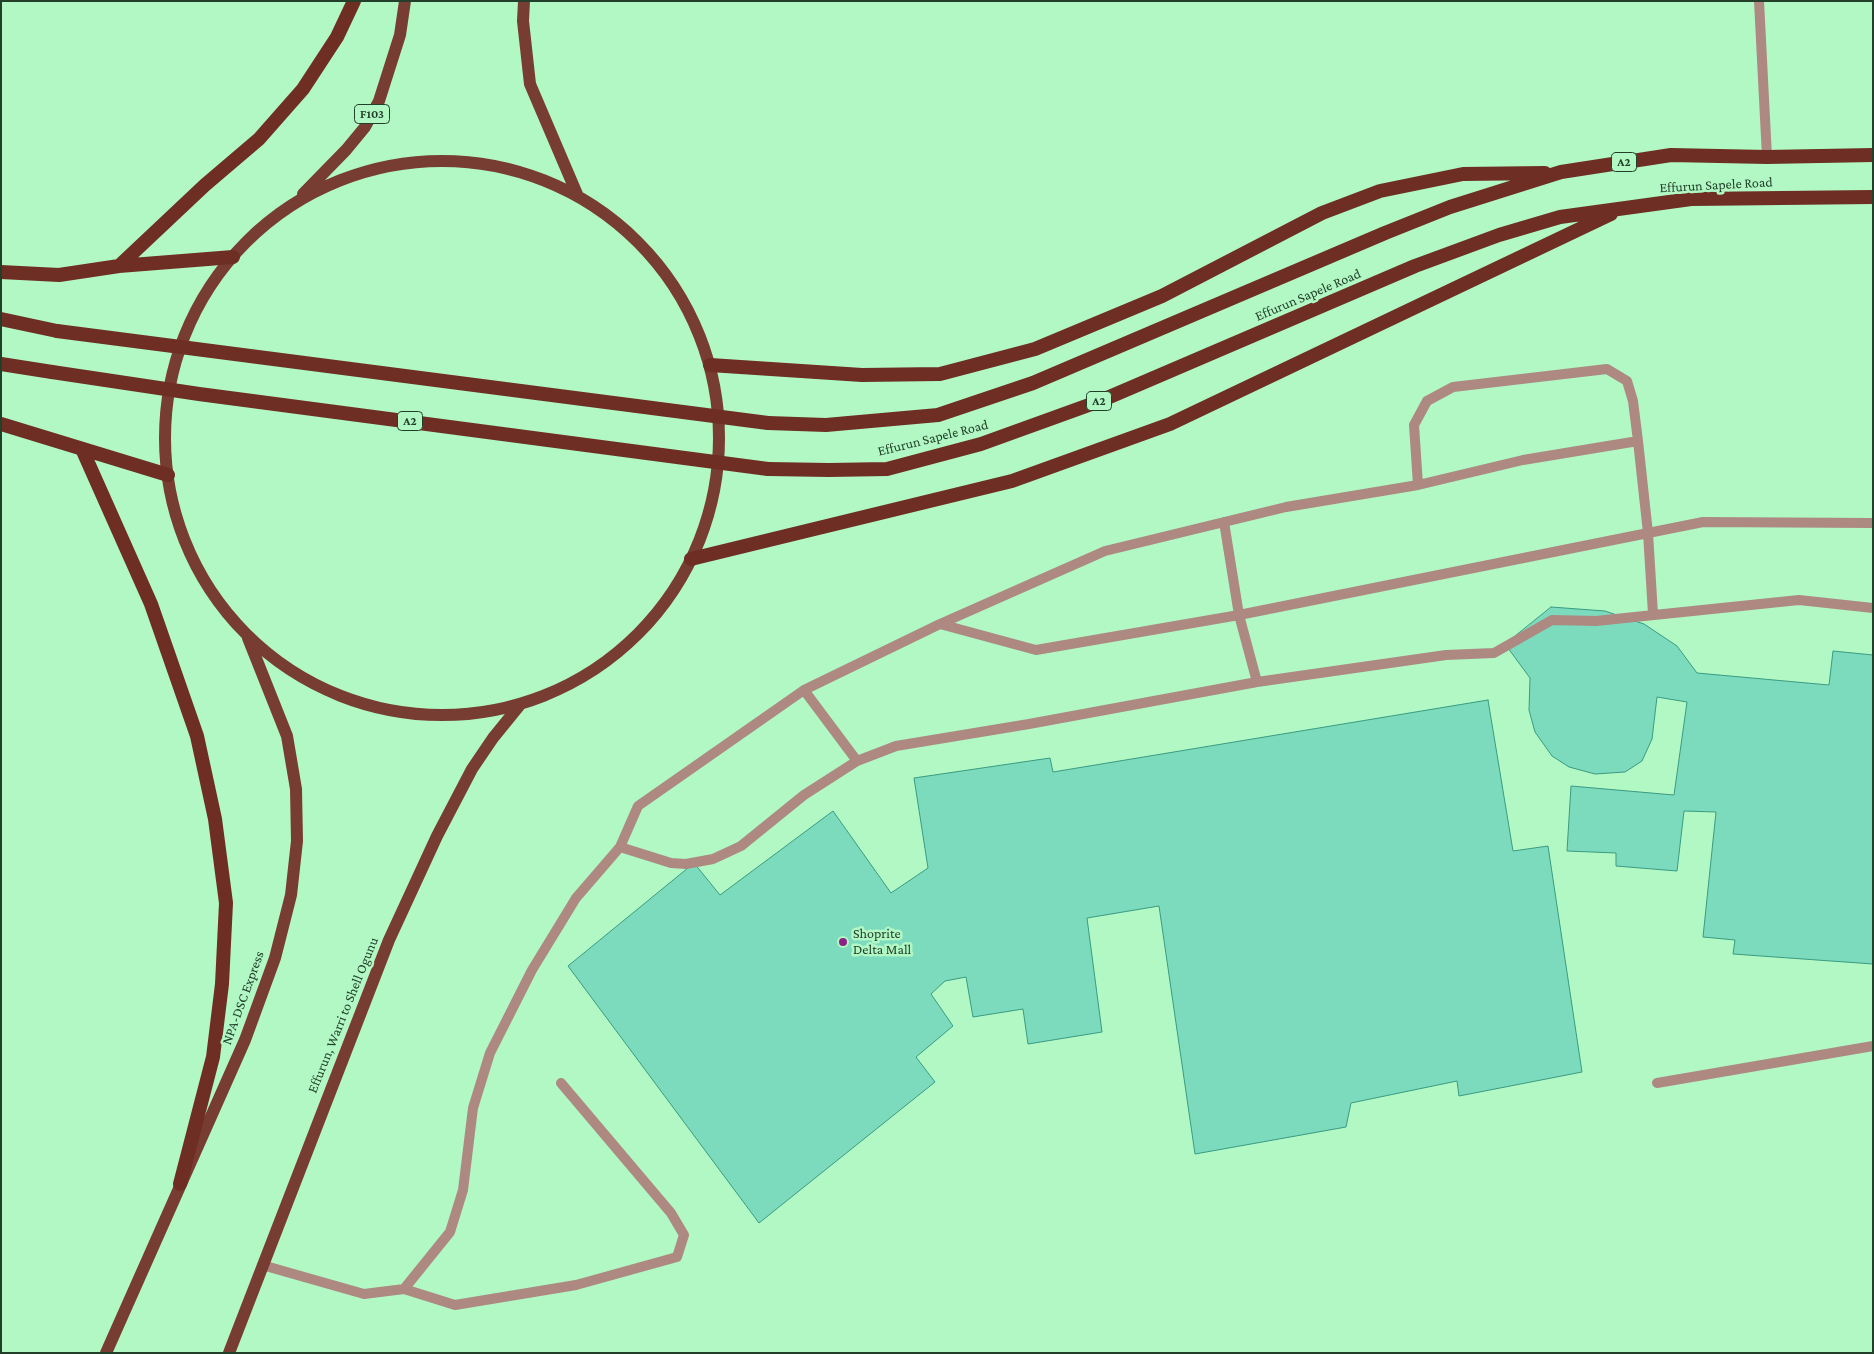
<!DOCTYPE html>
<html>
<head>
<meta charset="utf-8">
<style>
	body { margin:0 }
	#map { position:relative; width:1874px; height:1354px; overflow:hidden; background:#b2f8c4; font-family:"Crimson Pro",serif }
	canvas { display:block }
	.frame { position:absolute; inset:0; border:2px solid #223f2a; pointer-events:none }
</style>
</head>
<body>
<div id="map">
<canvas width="1874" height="1354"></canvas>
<div class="frame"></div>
</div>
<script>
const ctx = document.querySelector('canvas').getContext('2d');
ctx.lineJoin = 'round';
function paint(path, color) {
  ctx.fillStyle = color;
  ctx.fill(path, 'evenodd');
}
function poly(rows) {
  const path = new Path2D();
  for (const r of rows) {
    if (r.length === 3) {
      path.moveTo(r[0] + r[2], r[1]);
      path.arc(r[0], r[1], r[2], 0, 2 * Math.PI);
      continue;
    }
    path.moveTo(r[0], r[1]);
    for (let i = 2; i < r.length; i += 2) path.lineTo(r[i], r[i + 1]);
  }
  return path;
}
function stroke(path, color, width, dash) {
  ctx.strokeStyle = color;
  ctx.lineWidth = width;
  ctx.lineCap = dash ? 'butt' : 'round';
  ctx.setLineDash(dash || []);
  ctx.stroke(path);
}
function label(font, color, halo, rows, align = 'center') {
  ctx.font = font + ' "Crimson Pro",serif';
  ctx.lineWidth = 5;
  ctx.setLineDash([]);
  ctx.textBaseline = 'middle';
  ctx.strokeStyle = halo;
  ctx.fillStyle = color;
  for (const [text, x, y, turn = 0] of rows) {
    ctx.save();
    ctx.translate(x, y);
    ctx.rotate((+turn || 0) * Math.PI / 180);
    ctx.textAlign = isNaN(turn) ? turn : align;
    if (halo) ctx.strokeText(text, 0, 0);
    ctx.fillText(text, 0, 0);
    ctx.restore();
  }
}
const building = poly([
	[1551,607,1605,611,1644,624,1677,646,1697,673,1829,685,1833,651,1873,655,1873,964,1733,954,1735,940,1703,937,1716,812,1684,811,1677,871,1616,866,1616,853,1567,851,1571,786,1674,795,1687,702,1657,697,1652,739,1642,761,1625,772,1595,774,1569,767,1552,756,1535,732,1529,710,1530,678,1505,644,1551,607],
	[1488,700,1513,851,1548,846,1582,1072,1459,1096,1457,1081,1351,1103,1346,1127,1195,1154,1159,906,1087,918,1102,1032,1028,1044,1023,1009,973,1017,966,977,945,981,931,994,953,1026,916,1057,935,1082,759,1223,568,966,694,863,720,895,833,811,891,893,928,868,914,778,1050,758,1053,772,1488,700]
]);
const service = poly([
	[1418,485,1414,425,1427,401,1453,387,1607,369,1627,381,1633,401,1638,441],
	[1224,522,1239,615,1257,682],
	[940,624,1036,650,1239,615,1703,522,1873,523],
	[804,690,857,761],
	[620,847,671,863,686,864,713,859,741,846,804,795,857,761,896,746,1029,724,1257,682,1446,655,1494,653,1552,620,1596,621,1799,600,1873,608],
	[1657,1083,1873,1046],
	[262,1265,364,1294,404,1289,450,1232,463,1190,473,1108,490,1053,532,970,576,898,620,847,638,806,804,690,940,624,1105,551,1286,507,1418,485,1523,460,1638,441,1648,533,1653,614],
	[404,1289,455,1305,576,1285,677,1257,684,1235,671,1213,561,1083]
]);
const minor = poly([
	[1759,1,1767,157]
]);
const primary = poly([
	[524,1,523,21,530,84,577,194],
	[442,438,277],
	[303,194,346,150,365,127,379,101,400,35,405,1],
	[106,1353,245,1040,275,958,291,895,297,841,296,789,287,736,248,638],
	[229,1353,389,940,437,836,472,769,493,738,519,706]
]);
const trunk = poly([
	[119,266,205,185,259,139,303,89,337,37,354,1],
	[1,272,59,275,119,266,233,257],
	[1,319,57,331],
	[1,364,52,372],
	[710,365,862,375,940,374,1035,349,1162,296,1322,213,1380,191,1463,174,1545,173],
	[768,423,826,425,938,415,1033,383,1385,233,1450,207,1561,172,1671,155,1767,157,1873,155],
	[1,424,168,475],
	[82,449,151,604,197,736,215,819,226,903,222,984,213,1057,180,1184],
	[768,469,829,470,887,469,981,444,1100,401,1415,266,1499,235,1560,217,1691,199,1873,197],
	[691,559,1012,481,1170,424,1611,214]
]);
const trunkBridge = poly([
	[57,331,768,423],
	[52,372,199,394,768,469]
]);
const markers = [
	[843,942,5,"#8e2184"]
];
const shields = [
	[372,114,35],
	[1624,162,25],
	[1099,401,25],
	[410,421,25]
];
const shieldNames = [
	["F103",372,114],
	["A2",1624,162],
	["A2",1099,401],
	["A2",410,421]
];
const streetNames = [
	["Effurun Sapele Road",1716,185,-3],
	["Effurun Sapele Road",1308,295,-23],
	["Effurun Sapele Road",933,438,-14],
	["NPA-DSC Express",243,998,-70],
	["Effurun, Warri to Shell Ogunu",343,1015,-68]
];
const poiNames = [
	["Shoprite",853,934],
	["Delta Mall",853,950]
];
paint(building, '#7cdabd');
stroke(building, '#399b81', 1);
stroke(service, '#ad8982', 10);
stroke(minor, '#ad8982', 10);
stroke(primary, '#783d32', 12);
stroke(trunk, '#6e2e24', 14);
stroke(trunkBridge, '#6e2e24', 14);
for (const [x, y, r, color] of markers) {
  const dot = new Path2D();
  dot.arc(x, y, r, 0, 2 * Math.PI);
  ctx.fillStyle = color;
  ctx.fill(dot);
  stroke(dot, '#b2f8c4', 2);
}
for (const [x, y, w] of shields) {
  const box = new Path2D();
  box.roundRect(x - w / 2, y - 9.5, w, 19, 4);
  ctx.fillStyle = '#b2f8c4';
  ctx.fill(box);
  stroke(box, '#223f2a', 1);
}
label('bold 12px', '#223f2a', null, shieldNames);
label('14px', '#223f2a', '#b2f8c4', streetNames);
label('14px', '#223f2a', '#b2f8c4', poiNames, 'left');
</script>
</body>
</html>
